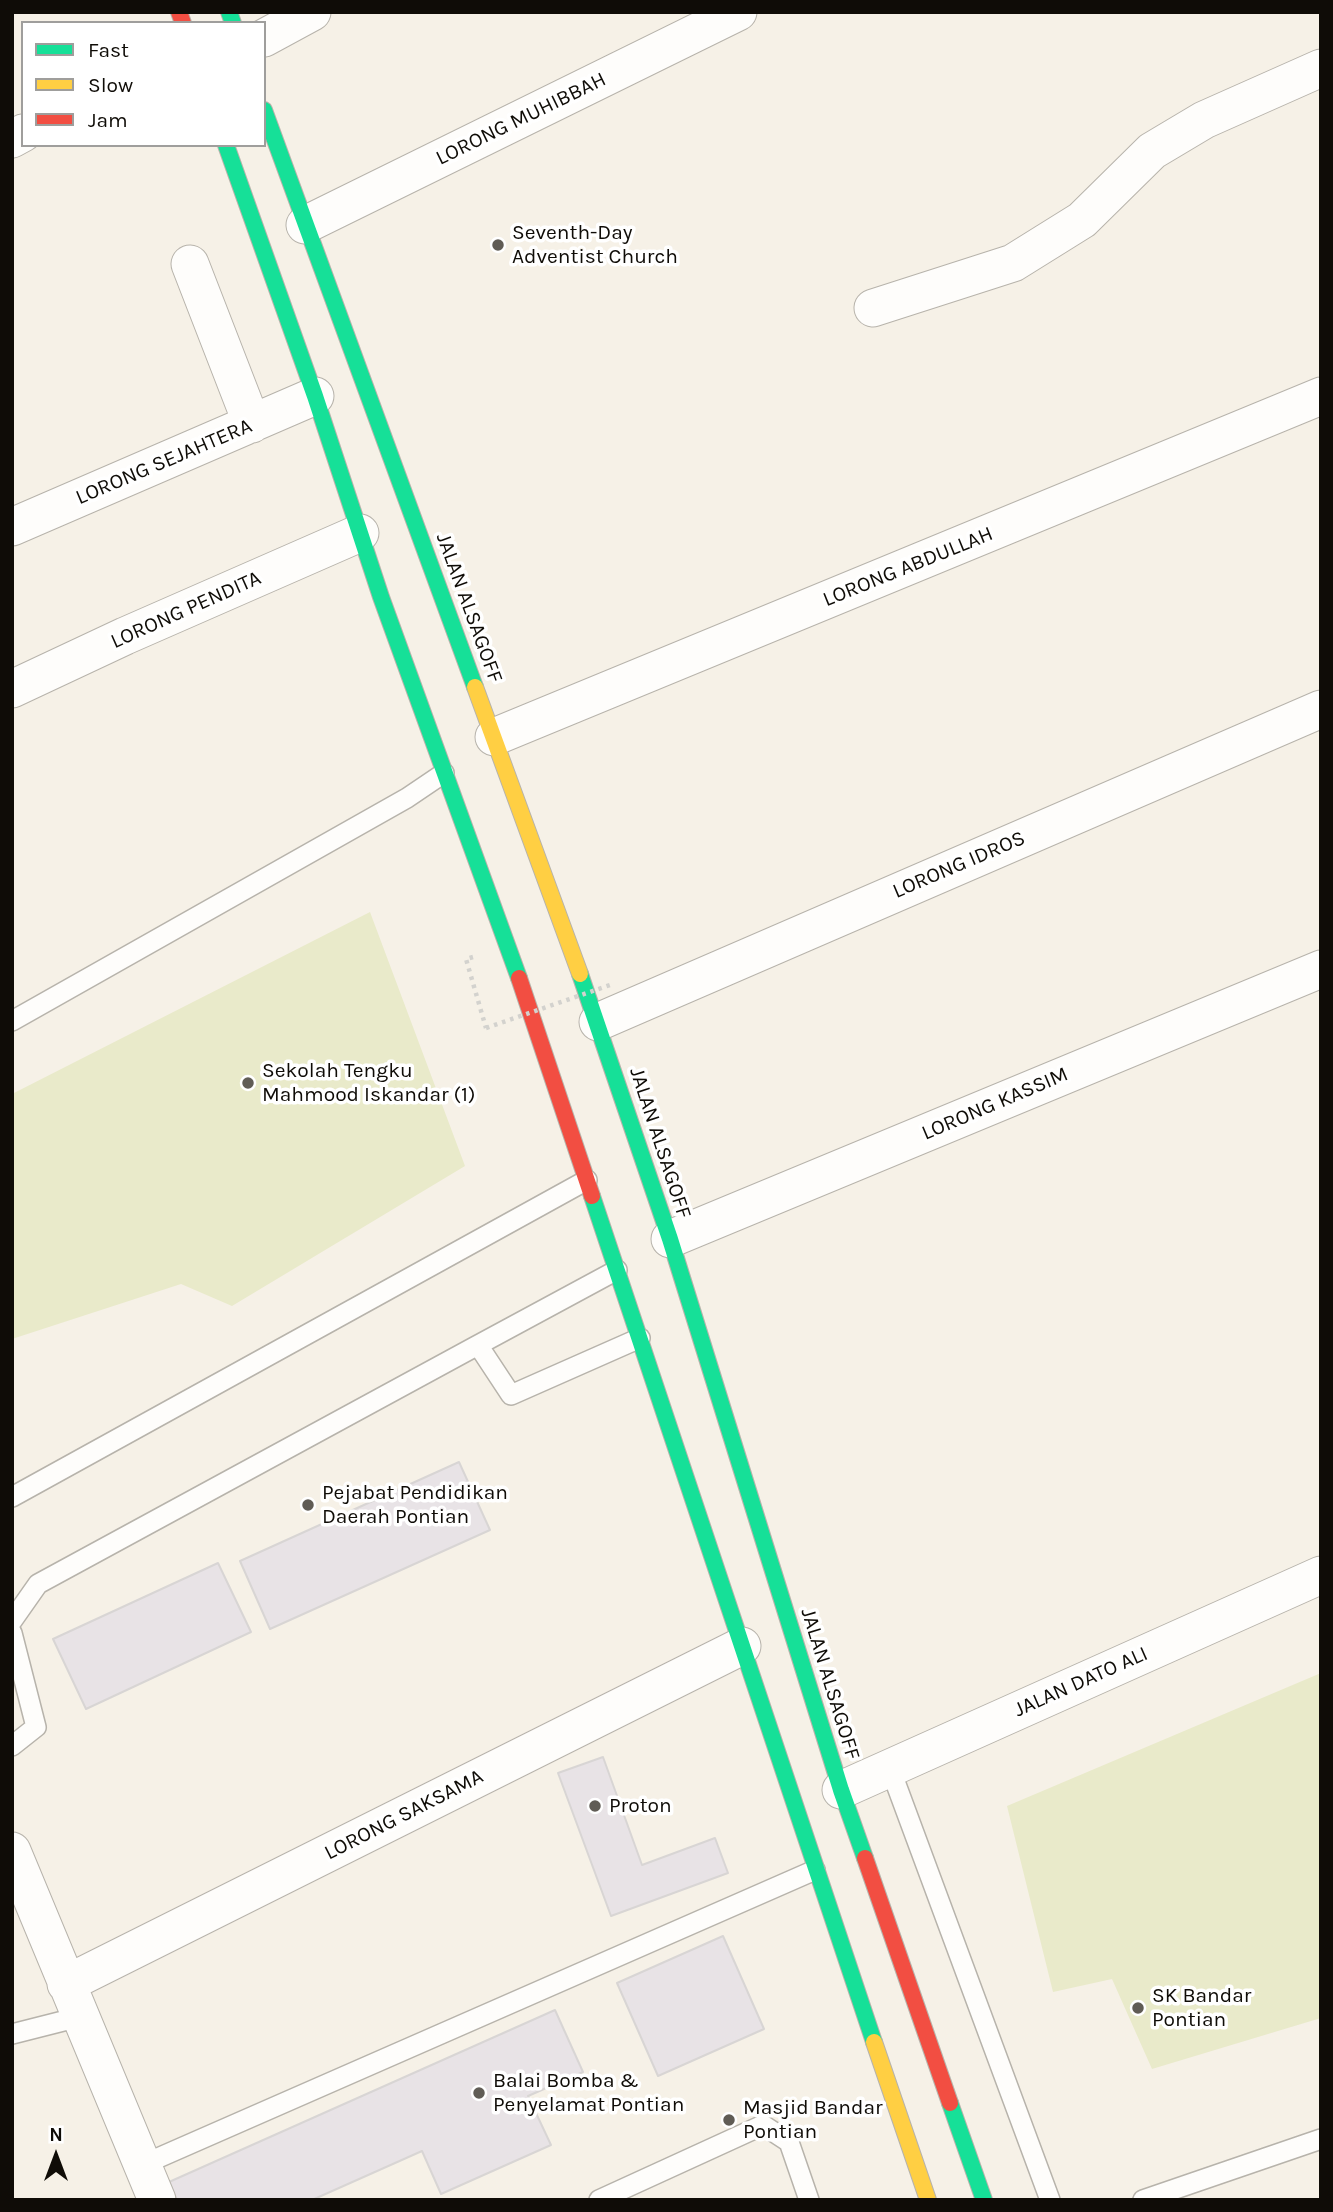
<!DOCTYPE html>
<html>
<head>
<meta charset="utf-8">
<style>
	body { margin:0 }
	#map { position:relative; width:1333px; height:2212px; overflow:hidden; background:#f6f1e7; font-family:Karla,sans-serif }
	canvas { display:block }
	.frame { position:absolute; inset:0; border:14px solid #0f0c07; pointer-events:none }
	.legend { position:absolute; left:21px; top:21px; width:245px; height:126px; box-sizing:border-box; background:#fff; border:2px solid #9f9e9c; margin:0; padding:9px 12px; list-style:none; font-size:21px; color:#0f0c07 }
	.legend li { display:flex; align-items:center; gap:14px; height:35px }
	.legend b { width:35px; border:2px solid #9f9e9c }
	.north { position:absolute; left:21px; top:2121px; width:70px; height:70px; -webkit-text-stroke:5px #fff; paint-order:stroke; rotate:0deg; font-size:19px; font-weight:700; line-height:28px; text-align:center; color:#0f0c07 }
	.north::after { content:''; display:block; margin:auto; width:24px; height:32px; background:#0f0c07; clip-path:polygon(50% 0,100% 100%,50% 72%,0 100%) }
</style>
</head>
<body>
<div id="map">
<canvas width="1333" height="2212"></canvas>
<div class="frame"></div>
<ul class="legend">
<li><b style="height:9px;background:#16e098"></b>Fast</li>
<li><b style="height:9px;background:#ffcf43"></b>Slow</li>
<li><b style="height:9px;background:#f24e42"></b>Jam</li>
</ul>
<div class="north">N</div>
</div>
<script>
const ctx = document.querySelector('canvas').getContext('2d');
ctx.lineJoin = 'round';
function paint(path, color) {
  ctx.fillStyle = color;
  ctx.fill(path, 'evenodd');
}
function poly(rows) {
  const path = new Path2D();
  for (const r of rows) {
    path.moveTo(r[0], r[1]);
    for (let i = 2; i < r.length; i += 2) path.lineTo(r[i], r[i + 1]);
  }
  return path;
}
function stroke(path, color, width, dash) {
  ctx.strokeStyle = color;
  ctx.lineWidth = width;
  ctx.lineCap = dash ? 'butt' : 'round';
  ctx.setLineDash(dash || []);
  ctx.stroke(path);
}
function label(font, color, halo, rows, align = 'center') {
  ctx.font = font + ' Karla,sans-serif';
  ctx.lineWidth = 7;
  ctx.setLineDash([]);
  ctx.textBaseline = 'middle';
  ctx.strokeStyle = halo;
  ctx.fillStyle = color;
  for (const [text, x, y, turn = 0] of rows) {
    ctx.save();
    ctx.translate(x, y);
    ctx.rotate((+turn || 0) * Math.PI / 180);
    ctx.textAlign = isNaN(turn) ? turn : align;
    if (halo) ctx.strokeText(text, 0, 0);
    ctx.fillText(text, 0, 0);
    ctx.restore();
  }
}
const green = poly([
	[370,912,465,1166,232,1306,181,1284,12,1339,12,1094],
	[1321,1673,1321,2018,1152,2069,1112,1979,1053,1992,1007,1806]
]);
const building = poly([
	[459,1462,490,1530,270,1629,240,1561,459,1462],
	[218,1563,251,1632,86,1709,53,1639,218,1563],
	[603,1757,642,1865,715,1838,728,1873,611,1916,558,1773,603,1757],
	[723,1936,764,2029,658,2076,617,1983,723,1936],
	[555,2010,583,2072,528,2096,551,2145,441,2194,422,2151,312,2200,177,2200,169,2182,555,2010]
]);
const path = poly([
	[473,957,466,959,486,1028]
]);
const lane = poly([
	[12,1021,407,798,444,773],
	[617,1270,478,1345,511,1395,640,1338],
	[12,1497,587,1180],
	[12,1621,38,1584,478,1345],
	[12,1633,36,1727,12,1746],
	[890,1768,1050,2200],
	[12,2034,79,2017],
	[142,2165,815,1870],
	[599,2200,763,2125,789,2142,809,2200],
	[1143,2200,1321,2139]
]);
const street = poly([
	[264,38,312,12],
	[12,139,23,133],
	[305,225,738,12],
	[190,264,252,424],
	[873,308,1013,263,1082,220,1152,151,1204,120,1321,68],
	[12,527,315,396],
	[12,689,125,636,360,533],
	[494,737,1321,396],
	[598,1022,1321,709],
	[670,1239,1321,969],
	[841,1790,1321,1575],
	[12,1851,157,2200],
	[66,1984,742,1646]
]);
const fast = poly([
	[229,12,233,23],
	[264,110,475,687],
	[226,145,315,396,381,597,519,978],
	[580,974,670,1239,841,1790,865,1858],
	[592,1196,874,2042],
	[950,2103,984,2200]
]);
const slow = poly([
	[475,687,580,974],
	[874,2042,928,2200]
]);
const jam = poly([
	[179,12,183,23],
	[519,978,592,1196],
	[865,1858,950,2103]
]);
const pathBridge = poly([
	[486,1028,610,985]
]);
const markers = [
	[498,245,7,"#605c55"],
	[248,1083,7,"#605c55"],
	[308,1505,7,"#605c55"],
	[595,1806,7,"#605c55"],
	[1138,2008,7,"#605c55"],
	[479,2093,7,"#605c55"],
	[729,2120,7,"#605c55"]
];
const streetNames = [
	["LORONG MUHIBBAH",521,119,-26],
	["LORONG SEJAHTERA",164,462,-23],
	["LORONG ABDULLAH",908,567,-22],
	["JALAN ALSAGOFF",469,608,70],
	["LORONG PENDITA",186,610,-24],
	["LORONG IDROS",959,865,-23],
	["LORONG KASSIM",995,1104,-23],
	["JALAN ALSAGOFF",660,1143,72],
	["JALAN DATO ALI",1081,1682,-24],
	["JALAN ALSAGOFF",830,1684,73],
	["LORONG SAKSAMA",404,1815,-27]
];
const poiNames = [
	["Seventh-Day",512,233],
	["Adventist Church",512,257],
	["Sekolah Tengku",262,1071],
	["Mahmood Iskandar (1)",262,1095],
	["Pejabat Pendidikan",322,1493],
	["Daerah Pontian",322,1517],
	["Proton",609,1806],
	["SK Bandar",1152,1996],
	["Pontian",1152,2020],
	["Balai Bomba &",493,2081],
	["Penyelamat Pontian",493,2105],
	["Masjid Bandar",743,2108],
	["Pontian",743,2132]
];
paint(green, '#e9eaca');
paint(building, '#e8e3e6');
stroke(building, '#d8d5d4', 2);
stroke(lane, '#b7b3ab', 22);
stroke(street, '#b7b3ab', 39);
stroke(fast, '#b7b3ab', 18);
stroke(slow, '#b7b3ab', 18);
stroke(jam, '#b7b3ab', 18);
stroke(path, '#d3d2ce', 4.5, [3.5, 5]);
stroke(lane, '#fefdfb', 19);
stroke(street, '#fefdfb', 37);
stroke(fast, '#16e098', 16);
stroke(slow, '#ffcf43', 16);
stroke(jam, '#f24e42', 16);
stroke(pathBridge, '#d3d2ce', 4.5, [3.5, 5]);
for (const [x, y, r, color] of markers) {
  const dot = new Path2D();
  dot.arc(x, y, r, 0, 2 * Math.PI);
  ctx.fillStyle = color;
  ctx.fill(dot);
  stroke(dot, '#fff', 2.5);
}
label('21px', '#0f0c07', '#fff', streetNames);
label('21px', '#0f0c07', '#fff', poiNames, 'left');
</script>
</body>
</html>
